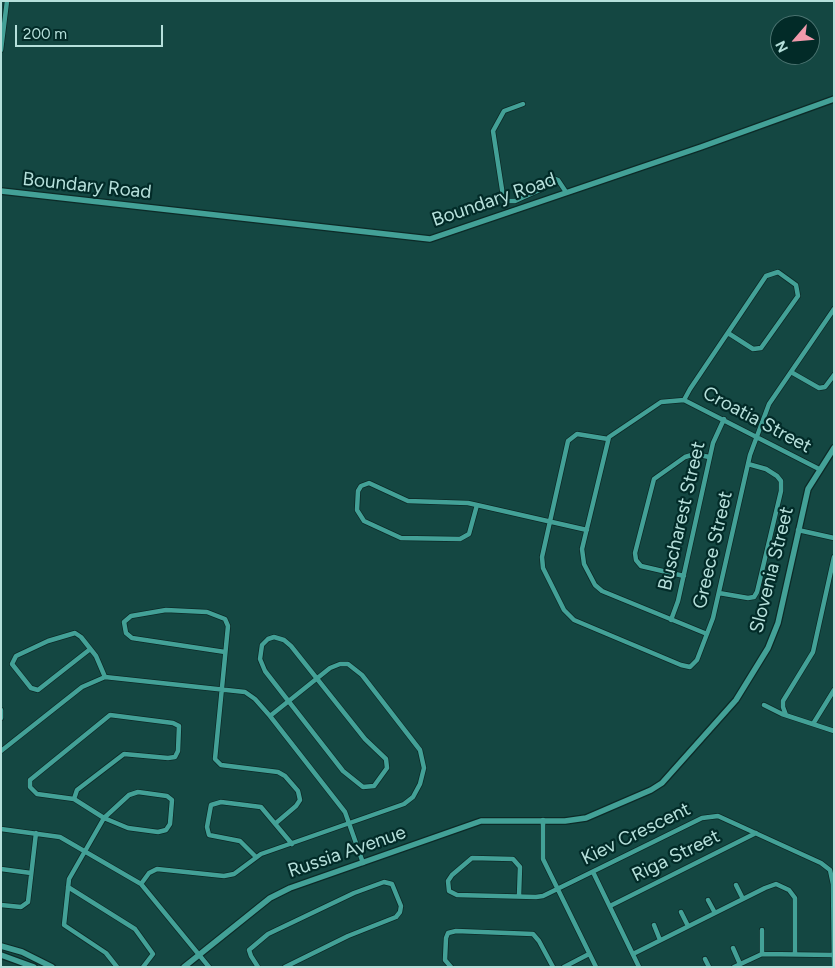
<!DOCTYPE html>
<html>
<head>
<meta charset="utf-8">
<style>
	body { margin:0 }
	#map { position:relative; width:835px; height:968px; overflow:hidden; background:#144742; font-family:Figtree,sans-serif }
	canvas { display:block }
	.frame { position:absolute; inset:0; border:2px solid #b6e0db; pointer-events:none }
	.north { position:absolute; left:770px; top:15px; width:50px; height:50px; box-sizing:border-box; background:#022b28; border:1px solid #4a7370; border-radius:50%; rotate:243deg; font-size:14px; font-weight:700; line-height:20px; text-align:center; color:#b6e0db }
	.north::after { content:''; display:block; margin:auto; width:18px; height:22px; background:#f29aac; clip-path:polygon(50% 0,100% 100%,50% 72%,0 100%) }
	.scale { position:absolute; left:15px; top:25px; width:148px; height:22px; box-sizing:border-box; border:2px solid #b6e0db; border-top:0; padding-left:6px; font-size:15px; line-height:18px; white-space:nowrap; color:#b6e0db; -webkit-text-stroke:4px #022b28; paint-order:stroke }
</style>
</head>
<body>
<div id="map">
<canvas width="835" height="968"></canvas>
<div class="frame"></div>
<div class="north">N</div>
<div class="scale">200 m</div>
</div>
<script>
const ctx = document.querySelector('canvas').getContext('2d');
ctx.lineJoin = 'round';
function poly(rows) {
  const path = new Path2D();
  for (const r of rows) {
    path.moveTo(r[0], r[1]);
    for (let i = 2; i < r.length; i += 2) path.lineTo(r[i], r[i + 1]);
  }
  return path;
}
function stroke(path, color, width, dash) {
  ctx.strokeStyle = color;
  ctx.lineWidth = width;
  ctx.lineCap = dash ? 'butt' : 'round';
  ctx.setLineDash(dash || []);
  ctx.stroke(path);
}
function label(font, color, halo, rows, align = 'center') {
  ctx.font = font + ' Figtree,sans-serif';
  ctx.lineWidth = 4.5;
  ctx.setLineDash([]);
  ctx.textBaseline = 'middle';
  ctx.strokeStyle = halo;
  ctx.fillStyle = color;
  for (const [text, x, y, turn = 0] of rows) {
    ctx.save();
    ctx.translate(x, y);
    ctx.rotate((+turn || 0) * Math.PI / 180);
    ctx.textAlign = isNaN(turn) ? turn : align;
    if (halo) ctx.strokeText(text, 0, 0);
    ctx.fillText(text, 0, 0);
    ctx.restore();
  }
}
const minor = poly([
	[1,50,7,1],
	[523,104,504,111,493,131,503,196,508,201,515,201,544,188,553,178,558,180,566,192],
	[791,372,819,388,825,387,834,375],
	[684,400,690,389,766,276,778,272,796,285,798,296,761,348,753,349,728,333],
	[608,439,577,434,568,441,542,557,543,568,564,610,574,620,681,665,690,667,697,660,713,618,750,455,769,404,834,309],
	[477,505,469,534,460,539,401,538,364,521,357,510,358,491,361,486,369,483,408,501,468,503,477,505,587,530],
	[798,530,834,538],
	[684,576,641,566,636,560,635,553,654,479,685,457,695,454,709,457],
	[719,593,748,598,754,597,757,592,781,491,781,481,777,476,766,469,748,464],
	[671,620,678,601,713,443,724,419],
	[707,634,602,591,595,585,584,564,582,549,609,437,661,402,684,400,819,469],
	[274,637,284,640,291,646,365,739,386,759,387,768,374,786,363,787,343,771,265,671,260,659,262,645,268,639,274,637],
	[89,650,38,690,31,688,12,664,16,656,48,641,75,633,81,637,96,656,105,677],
	[225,652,132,638,126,633,124,622,131,616,166,610,207,612,225,619,228,626,215,759,221,765,278,772,285,776,298,791,300,800,296,806,276,823],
	[764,705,782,714,834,731],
	[1,710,1,718],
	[786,715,783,707,783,701,813,652,834,557],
	[813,724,834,690],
	[1,751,82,687,105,677,245,692,255,699,270,716,345,812,363,863],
	[74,799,77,790,124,754,168,758,175,757,178,751,179,726,173,723,110,715,30,780,30,787,37,794,74,799,104,818,128,828,158,832,166,830,170,824,172,800,167,796,138,792,129,795,104,818,69,879,64,925,106,953,117,967],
	[543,820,543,859,596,967],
	[1,829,60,837,141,884,209,967],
	[256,857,240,841,209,835,207,827,211,805,221,802,261,807,292,844],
	[1,869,31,873],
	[593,872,639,967],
	[141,884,149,873,157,869,224,876,234,874,261,854,404,804,413,797,420,784,424,768,420,750,362,675,348,664,340,664,330,668,270,716],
	[736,885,743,899],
	[68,887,135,929,153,954,143,967],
	[519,896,520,867,513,859,472,858,452,875,448,881,449,891,457,895,536,897,543,896,702,818,718,816,821,863,830,870,833,884,834,967],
	[708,900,715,913],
	[1,905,21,907,28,902,36,833],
	[610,906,756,833],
	[681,912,688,926],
	[654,925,660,940],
	[762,930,762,954],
	[733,948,740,964],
	[633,954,765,888,776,884,789,890,795,898,795,954],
	[705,959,709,967],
	[258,967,251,956,249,950,268,934,354,893,384,882,392,884,401,906,400,912,396,917,348,936,285,967],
	[451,967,445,960,446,938,448,933,456,931,533,934,539,941,553,967],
	[564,967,589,954],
	[734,967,762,954,834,955]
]);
const tertiary = poly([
	[1,191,430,239,701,147,834,99],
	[1,946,22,952,52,967],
	[1,955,34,967],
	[184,967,270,898,290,888,481,821,565,821,586,818,651,790,662,783,736,700,768,648,778,623,808,489,834,448]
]);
const streetNames = [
	["Boundary Road",87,186,6],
	["Boundary Road",494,200,-19],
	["Croatia Street",757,420,28],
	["Buscharest Street",682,516,-77],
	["Greece Street",713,550,-77],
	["Slovenia Street",772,570,-76],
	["Kiev Crescent",636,834,-26],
	["Russia Avenue",347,852,-19],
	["Riga Street",676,856,-26]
];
stroke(minor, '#0c2a27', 6);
stroke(tertiary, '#0c2a27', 8);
stroke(minor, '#43a197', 4.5);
stroke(tertiary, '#43a197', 5.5);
label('19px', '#b6e0db', '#022b28', streetNames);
</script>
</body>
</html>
